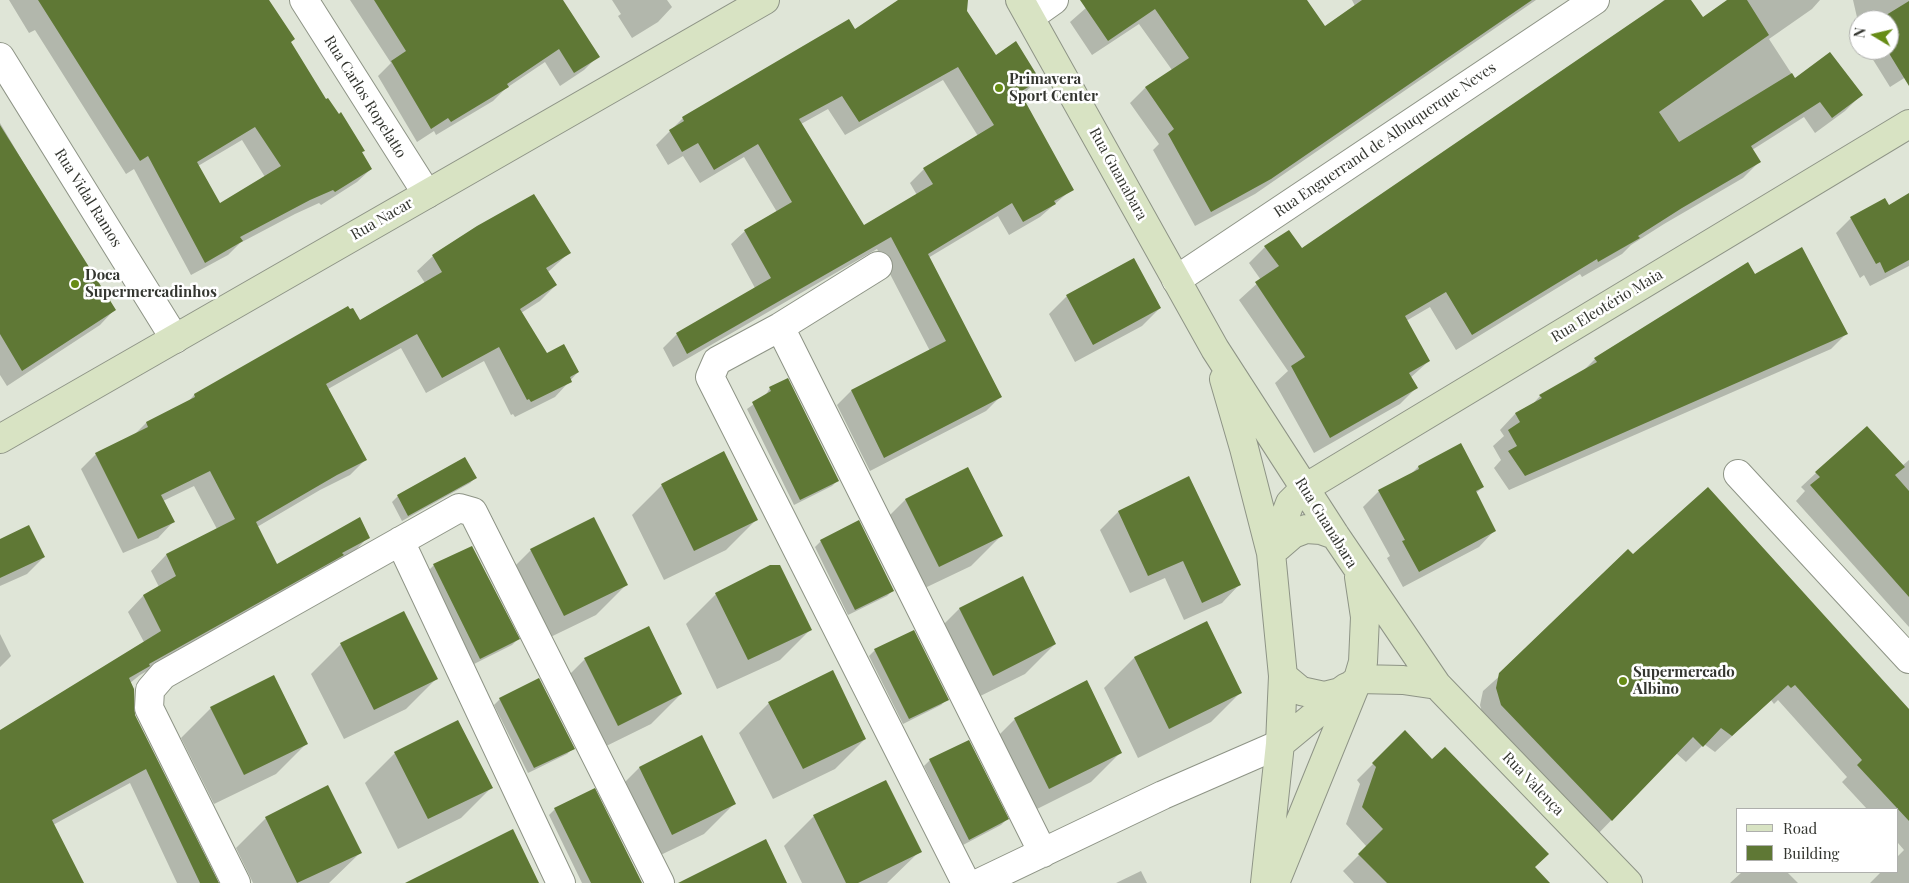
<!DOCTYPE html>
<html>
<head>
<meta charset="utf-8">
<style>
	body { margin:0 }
	#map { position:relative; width:1909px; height:883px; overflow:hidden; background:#dfe5d7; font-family:"Playfair Display",serif }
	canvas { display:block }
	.legend { position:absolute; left:1736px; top:808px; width:162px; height:65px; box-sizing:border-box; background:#fff; border:1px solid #aeafac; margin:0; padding:6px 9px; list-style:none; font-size:15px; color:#343630 }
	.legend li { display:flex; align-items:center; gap:10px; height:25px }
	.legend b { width:25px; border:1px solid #aeafac }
	.north { position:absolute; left:1849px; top:10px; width:50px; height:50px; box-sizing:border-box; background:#fff; border:1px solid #aeafac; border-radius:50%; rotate:279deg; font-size:14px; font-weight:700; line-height:20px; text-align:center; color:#343630 }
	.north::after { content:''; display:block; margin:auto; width:18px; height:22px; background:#678c16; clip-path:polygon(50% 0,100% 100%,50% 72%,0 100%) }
</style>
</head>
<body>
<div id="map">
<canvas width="1909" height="883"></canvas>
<ul class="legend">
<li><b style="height:6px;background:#d8e3c3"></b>Road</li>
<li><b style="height:14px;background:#5f7835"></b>Building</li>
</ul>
<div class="north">N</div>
</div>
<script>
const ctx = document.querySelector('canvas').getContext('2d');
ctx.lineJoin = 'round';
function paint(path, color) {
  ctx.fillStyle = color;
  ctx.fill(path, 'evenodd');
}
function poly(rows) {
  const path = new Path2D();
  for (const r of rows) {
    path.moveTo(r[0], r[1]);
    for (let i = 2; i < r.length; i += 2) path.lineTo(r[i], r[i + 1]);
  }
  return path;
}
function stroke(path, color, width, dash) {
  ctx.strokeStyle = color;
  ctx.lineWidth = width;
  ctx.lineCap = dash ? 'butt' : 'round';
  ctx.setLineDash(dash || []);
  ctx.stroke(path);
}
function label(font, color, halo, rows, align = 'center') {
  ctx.font = font + ' "Playfair Display",serif';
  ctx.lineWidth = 5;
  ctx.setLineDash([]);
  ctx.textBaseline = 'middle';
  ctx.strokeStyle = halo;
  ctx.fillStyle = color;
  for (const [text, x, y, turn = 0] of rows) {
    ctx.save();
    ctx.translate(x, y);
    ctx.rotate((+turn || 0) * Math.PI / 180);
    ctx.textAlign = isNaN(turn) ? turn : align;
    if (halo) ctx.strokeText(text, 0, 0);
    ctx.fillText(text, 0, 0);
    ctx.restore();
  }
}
const shadow = poly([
	[9,0,264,0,326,101,363,151,361,153,371,169,357,182,321,205,319,203,295,214,240,243,228,255,191,275,134,169,126,174,35,30,29,33],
	[242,140,265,177,219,205,198,166],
	[350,0,562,0,598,56,584,70,560,86,545,62,505,89,493,101,436,135,434,131,417,142,378,76,391,63],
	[612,0,667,0,672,7,658,22,632,38,618,16,621,14],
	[900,0,962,0,966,12,995,56,1039,79,1021,96,1072,189,1040,217,1009,235,998,216,928,258,1000,397,986,411,870,471,837,405,851,391,930,351,877,249,673,367,663,348,677,334,755,288,731,244,745,231,777,212,744,157,700,183,683,156,668,165,656,145,683,118,854,31],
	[943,80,978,136,924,169,910,183,917,195,863,226,801,124,828,109,845,135],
	[1095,0,1306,0,1324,28,1355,6,1352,0,1536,0,1255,194,1195,226,1153,150,1159,144,1130,103,1145,88,1172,70,1139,24,1092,55,1070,22],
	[1664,0,1689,0,1703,19,1729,0,1820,0,1812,9,1769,39,1795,79,1861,95,1845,111,1815,133,1804,117,1752,150,1759,162,1743,178,1664,224,1631,245,1622,254,1582,277,1580,274,1456,350,1430,307,1406,321,1429,361,1410,378,1416,388,1400,404,1314,453,1275,383,1288,371,1239,300,1261,280,1249,263,1265,247,1289,231,1302,250,1655,8],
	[1853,0,1909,0,1909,75,1890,87,1867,50,1889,50,1889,20,1859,20,1859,26],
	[0,123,68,238,115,309,100,325,7,386,0,375],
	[1909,194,1909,266,1870,286,1864,275,1860,278,1836,233,1851,218,1884,200,1888,206],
	[569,253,548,272,556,285,540,301,521,313,547,355,578,372,555,397,515,417,513,414,511,415,484,361,426,393,401,348,328,389,365,460,350,475,320,490,257,527,277,565,368,537,353,553,327,570,140,675,130,683,134,715,217,883,177,883,130,783,53,825,83,883,0,883,0,732,144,642,128,612,143,596,159,587,151,571,166,555,217,529,194,486,163,501,173,522,158,538,123,553,81,469,96,454,134,435,146,423,188,402,194,395,359,321,425,283,417,271,433,256],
	[1754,275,1847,333,1831,349,1509,490,1494,468,1501,460,1493,446,1504,436,1500,430,1515,414,1531,406,1540,396,1582,372,1595,359],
	[1067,296,1160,308,1142,326,1075,362,1049,314],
	[770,388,838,480,832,486,794,505,747,409,765,396],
	[1909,460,1909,627,1796,501,1805,491,1801,487,1816,473,1902,466],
	[1418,467,1483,487,1476,493,1494,531,1479,547,1403,587,1387,558,1390,556,1363,507,1379,491,1411,474],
	[968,469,1001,536,971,566,908,596,875,530,905,500],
	[475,478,470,483,402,521,392,502,398,496],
	[1189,478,1239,585,1222,603,1184,620,1165,578,1130,593,1100,530,1118,512],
	[662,485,756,520,726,550,664,580,632,515],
	[0,541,44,557,27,574,0,586],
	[821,541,893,590,887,596,848,615,815,547],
	[472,547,518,639,512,645,474,664,428,571,434,565],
	[531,550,626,585,596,615,534,645,501,580],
	[1633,556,1909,710,1909,883,1870,883,1881,872,1898,872,1898,856,1904,850,1898,843,1898,809,1867,809,1842,782,1847,777,1778,700,1774,704,1771,700,1715,752,1704,744,1686,762,1676,753,1595,837,1485,722,1480,705,1483,691],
	[1022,577,1055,644,1025,674,962,705,929,639,959,609],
	[716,594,810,630,780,660,717,689,686,624],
	[1206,623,1241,692,1211,722,1138,758,1104,688,1134,658],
	[0,634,11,656,0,667],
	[341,644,436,679,406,709,344,739,311,674],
	[875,650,947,699,941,705,903,724,869,656],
	[585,659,681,694,651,724,588,755,555,689],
	[500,699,573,748,567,754,528,773,494,705],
	[769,703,865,739,835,769,773,799,739,733],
	[211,708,306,744,276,774,214,804,181,738],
	[1015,719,1121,752,1091,782,1019,818,985,749],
	[1405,732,1534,868,1548,883,1354,883,1343,871,1367,847,1346,824,1360,784,1357,780],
	[701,737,734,804,704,834,642,864,609,798,639,768],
	[968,741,1007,819,1001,825,963,845,924,766,930,760],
	[395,753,491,788,461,818,398,849,365,783],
	[594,790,642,883,582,883,549,815,555,809],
	[814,816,920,851,887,883,802,883,784,846],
	[266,818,360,853,329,883,253,883,236,848],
	[1141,871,1147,883,1116,883],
	[1742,872,1787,872,1798,883,1730,883]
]);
const building = poly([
	[38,0,269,0,295,39,291,42,326,99,328,98,339,114,341,112,365,151,362,152,372,169,335,192,333,190,310,200,240,237,243,241,205,263,148,156,140,161],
	[255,127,281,166,220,203,197,162],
	[374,0,563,0,600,57,574,73,559,49,507,84,509,87,451,122,448,118,431,129,391,61,406,51],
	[898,0,968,0,967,11,996,55,1016,41,1040,80,1020,92,1074,190,1054,201,1056,204,1023,222,1012,203,928,254,1002,397,884,458,851,390,946,341,891,237,687,354,676,333,771,278,744,230,792,202,758,144,714,170,698,143,682,152,669,130,684,121,682,117,849,19,855,29],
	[958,67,994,125,923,168,933,184,864,225,799,119,842,96,859,122],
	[1080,0,1307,0,1325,26,1362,0,1532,0,1271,179,1211,212,1168,134,1174,129,1145,87,1189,58,1155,9,1108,41],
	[1665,0,1691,0,1703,17,1727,0,1747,0,1769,35,1659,112,1679,142,1792,73,1795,78,1830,52,1863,95,1832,118,1820,102,1751,146,1761,162,1682,208,1638,236,1640,238,1598,262,1597,259,1472,335,1446,292,1405,316,1430,361,1409,373,1418,388,1330,438,1291,366,1305,357,1255,282,1279,266,1264,246,1289,230,1302,248],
	[1909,1,1909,86,1887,50,1889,50,1889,20,1878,20],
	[0,125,116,310,22,371,0,334],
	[1909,193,1909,260,1885,273,1880,262,1876,264,1850,217,1885,198,1889,205],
	[534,194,571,253,546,268,557,285,520,309,547,353,564,344,579,372,570,377,572,382,531,402,529,399,527,400,499,347,442,378,417,334,326,384,367,460,337,475,256,522,277,564,360,517,370,538,342,553,344,555,149,664,150,666,129,678,134,689,135,715,219,883,200,883,146,769,52,820,84,883,0,883,0,730,161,631,143,595,176,576,166,554,235,519,210,471,161,495,175,522,138,539,95,453,148,427,146,422,195,397,194,394,348,306,350,309,353,308,360,320,442,272,432,255,477,226],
	[1802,247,1848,334,1525,476,1508,451,1517,446,1508,430,1520,422,1515,413,1542,398,1539,395,1597,362,1594,358,1748,262,1755,274],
	[1134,258,1161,308,1093,345,1066,295],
	[788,378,839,481,800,500,752,402,771,391,769,387],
	[1867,426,1905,467,1895,475,1909,491,1909,597,1810,485,1820,477,1815,472],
	[1461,443,1484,487,1476,491,1496,531,1419,572,1402,541,1405,540,1378,490,1419,469,1418,466],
	[724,451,758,520,694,551,661,484],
	[465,457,477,478,408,516,397,495],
	[968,467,1003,536,939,567,905,499],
	[1189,476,1241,585,1202,603,1183,561,1148,576,1118,511],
	[1708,487,1909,709,1909,821,1857,765,1862,760,1795,685,1791,688,1788,685,1732,736,1721,728,1703,747,1693,737,1612,821,1501,705,1496,688,1499,673,1628,549,1633,554],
	[594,517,628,585,564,616,530,549],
	[859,520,894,591,855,610,820,540],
	[29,525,45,557,0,578,0,539],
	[472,546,520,639,480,659,433,564],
	[770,565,780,565,812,630,748,660,715,593],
	[1023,576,1056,644,993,676,959,608],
	[404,611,438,679,374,710,340,643],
	[1207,621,1242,693,1169,729,1134,657],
	[649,626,682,694,618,726,584,658],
	[914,630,949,700,909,719,874,649],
	[833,670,866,739,803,769,768,702],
	[274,675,308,744,244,775,210,707],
	[539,678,575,749,534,768,499,698],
	[1087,680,1122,753,1049,789,1014,718],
	[458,720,493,788,428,819,394,752],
	[1405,730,1432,759,1445,747,1549,854,1535,867,1550,883,1387,883,1358,854,1383,829,1362,807,1376,767,1372,763],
	[702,735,736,804,672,835,639,767],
	[969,740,1009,819,969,840,929,759],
	[886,780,922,852,858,883,846,883,813,815],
	[328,785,362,853,297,883,265,817],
	[595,788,642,883,591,883,554,808],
	[513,829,539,883,405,883],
	[766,839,787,883,678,883]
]);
const minor = poly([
	[304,0,427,194],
	[1030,17,1054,0],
	[0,57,175,339],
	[878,266,780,327,717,361,710,377,966,883],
	[1176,280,1595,0],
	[780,327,1043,853],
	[1738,474,1909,659],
	[400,541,561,883],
	[236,883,149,708,150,690,163,675,459,508,473,512,660,883],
	[979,883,1163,795,1280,744]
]);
const secondary = poly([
	[1020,0,1215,349,1335,535,1437,685,1628,883],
	[1224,379,1244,448,1271,553,1283,676,1280,744,1265,883],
	[0,439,765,0],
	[1271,553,1290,503,1305,488,1909,124],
	[1271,553,1293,534,1306,529,1321,530,1335,535],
	[1283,676,1301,691,1324,696,1340,692,1347,687],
	[1358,679,1403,680,1437,685],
	[1280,744,1355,682],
	[1275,883,1358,679,1363,662,1365,617,1359,577]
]);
const markers = [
	[999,88,5,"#678c16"],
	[75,284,5,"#678c16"],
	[1623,681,5,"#678c16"]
];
const poiNames = [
	["Primavera",1009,79],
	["Sport Center",1009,96],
	["Doca",85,275],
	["Supermercadinhos",85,292],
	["Supermercado",1633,672],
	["Albino",1633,689]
];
const streetNames = [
	["Rua Carlos Ropelatto",365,97,58],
	["Rua Enguerrand de Albuquerque Neves",1385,140,-34],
	["Rua Guanabara",1118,174,61],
	["Rua Vidal Ramos",88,198,58],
	["Rua Nacar",382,219,-30],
	["Rua Eleotério Maia",1607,306,-31],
	["Rua Guanabara",1326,523,58],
	["Rua Valença",1533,784,46]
];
paint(shadow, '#0003');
paint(building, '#5f7835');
stroke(minor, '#8e9486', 30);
stroke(secondary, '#8e9486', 30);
stroke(minor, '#fff', 28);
stroke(secondary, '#d8e3c3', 28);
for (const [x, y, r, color] of markers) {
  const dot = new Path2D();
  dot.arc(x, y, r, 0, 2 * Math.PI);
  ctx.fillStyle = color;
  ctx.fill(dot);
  stroke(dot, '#fff', 2);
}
label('bold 15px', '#343630', '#fff', poiNames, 'left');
label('15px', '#343630', '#fff', streetNames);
</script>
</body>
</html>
